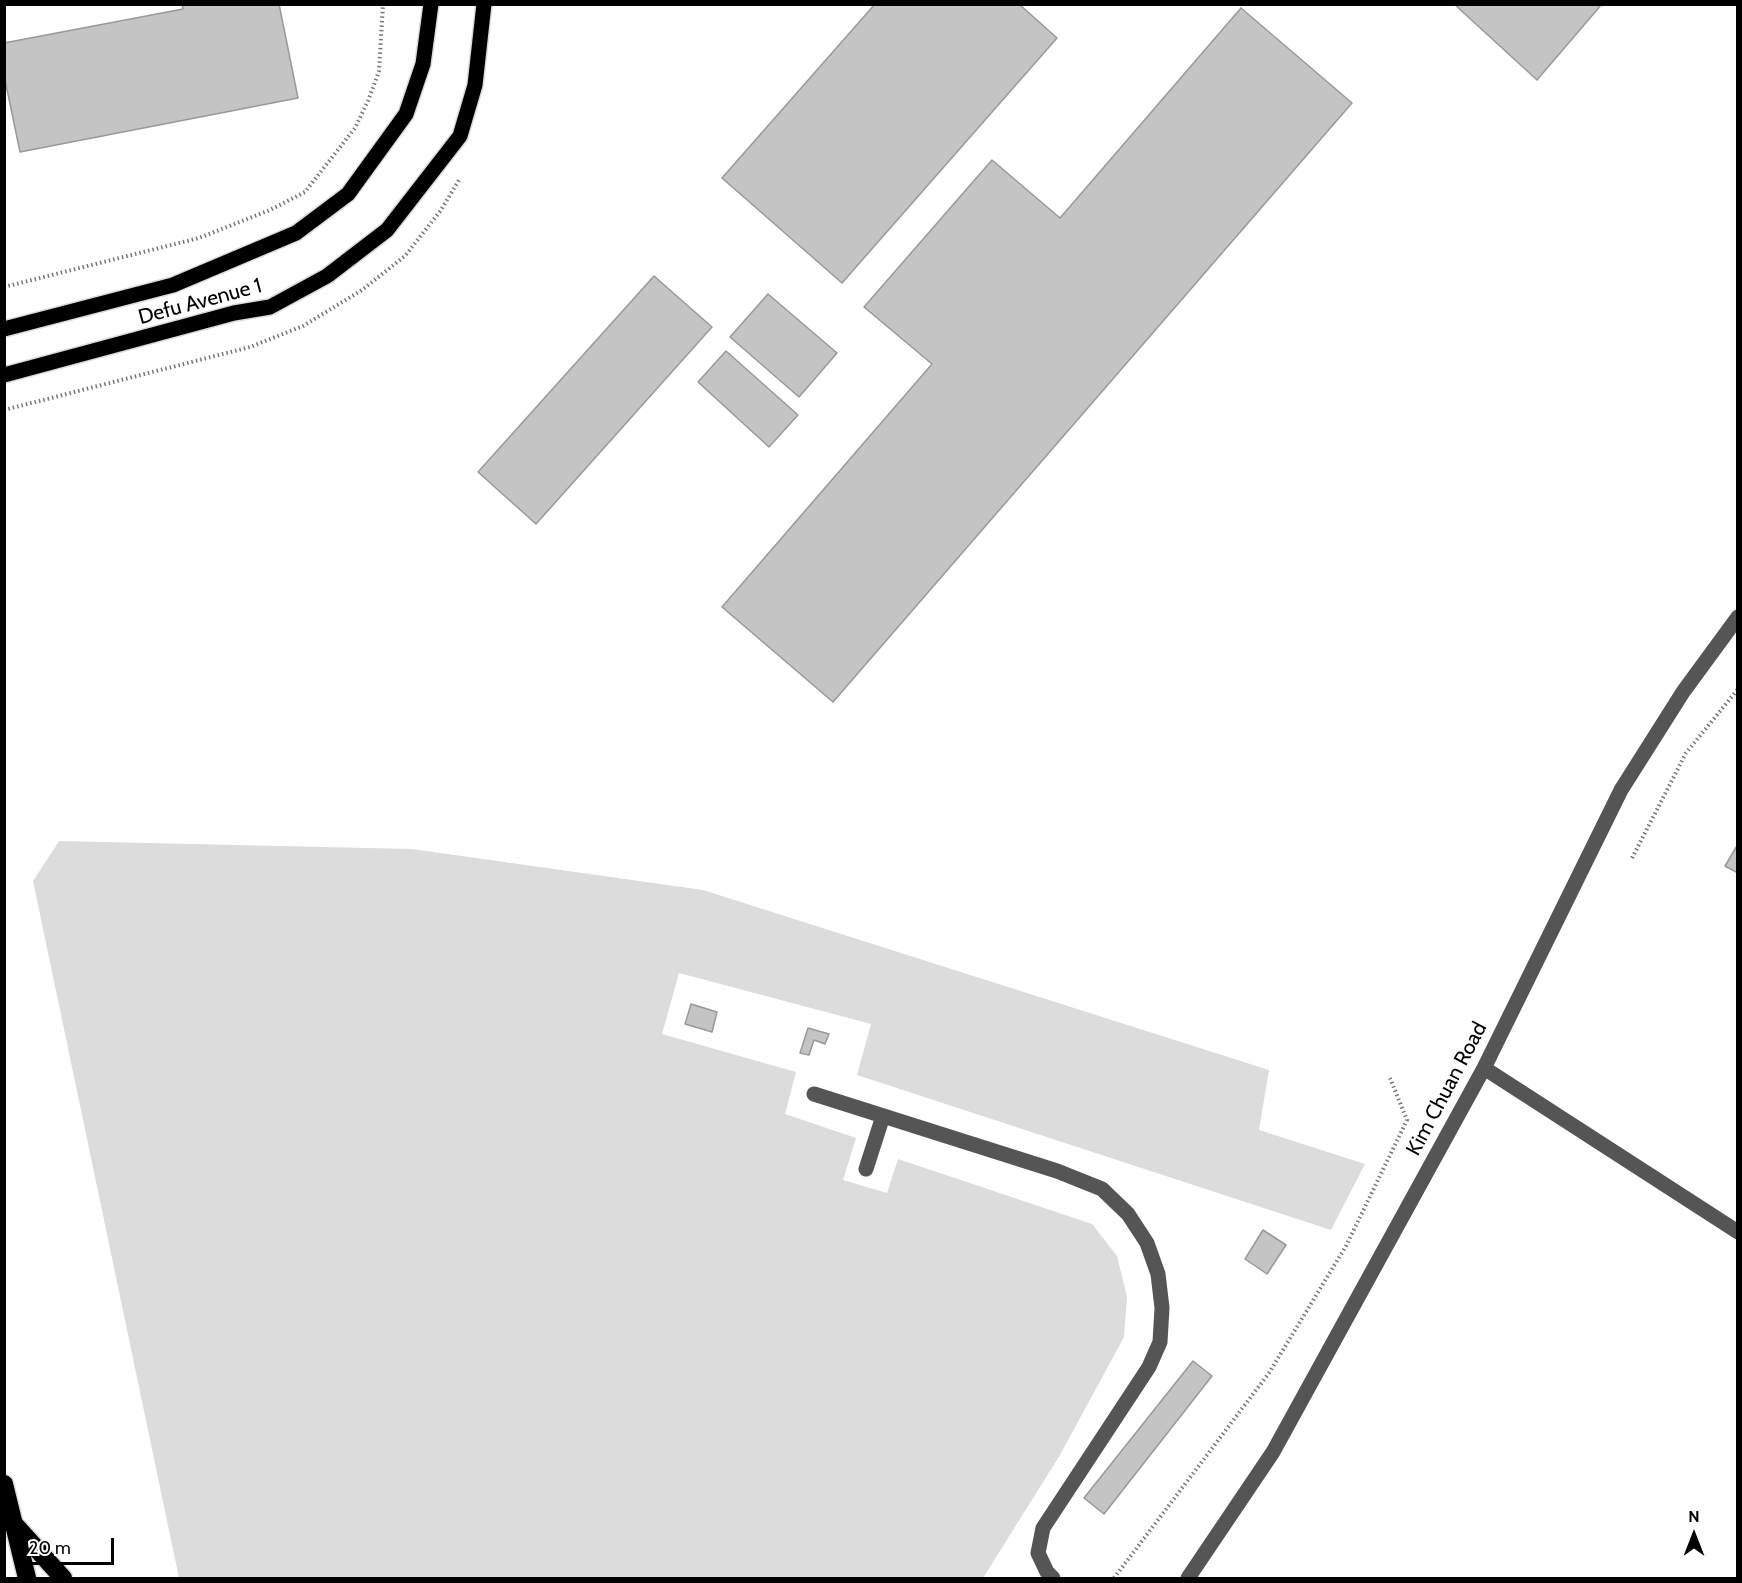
<!DOCTYPE html>
<html>
<head>
<meta charset="utf-8">
<style>
	body { margin:0 }
	#map { position:relative; width:1742px; height:1583px; overflow:hidden; background:#fff; font-family:Cabin,sans-serif }
	canvas { display:block }
	.frame { position:absolute; inset:0; border:6px solid #000; pointer-events:none }
	.north { position:absolute; left:1664px; top:1505px; width:60px; height:60px; -webkit-text-stroke:4px #fff; paint-order:stroke; rotate:0deg; font-size:16px; font-weight:700; line-height:24px; text-align:center; color:#000 }
	.north::after { content:''; display:block; margin:auto; width:21px; height:27px; background:#000; clip-path:polygon(50% 0,100% 100%,50% 72%,0 100%) }
	.scale { position:absolute; left:18px; top:1538px; width:96px; height:27px; box-sizing:border-box; border:3px solid #000; border-top:0; padding-left:8px; font-size:18px; line-height:21px; white-space:nowrap; color:#000; -webkit-text-stroke:4px #fff; paint-order:stroke }
</style>
</head>
<body>
<div id="map">
<canvas width="1742" height="1583"></canvas>
<div class="frame"></div>
<div class="north">N</div>
<div class="scale">20 m</div>
</div>
<script>
const ctx = document.querySelector('canvas').getContext('2d');
ctx.lineJoin = 'round';
function paint(path, color) {
  ctx.fillStyle = color;
  ctx.fill(path, 'evenodd');
}
function poly(rows) {
  const path = new Path2D();
  for (const r of rows) {
    path.moveTo(r[0], r[1]);
    for (let i = 2; i < r.length; i += 2) path.lineTo(r[i], r[i + 1]);
  }
  return path;
}
function stroke(path, color, width, dash) {
  ctx.strokeStyle = color;
  ctx.lineWidth = width;
  ctx.lineCap = dash ? 'butt' : 'round';
  ctx.setLineDash(dash || []);
  ctx.stroke(path);
}
function label(font, color, halo, rows, align = 'center') {
  ctx.font = font + ' Cabin,sans-serif';
  ctx.lineWidth = 4.5;
  ctx.setLineDash([]);
  ctx.textBaseline = 'middle';
  ctx.strokeStyle = halo;
  ctx.fillStyle = color;
  for (const [text, x, y, turn = 0] of rows) {
    ctx.save();
    ctx.translate(x, y);
    ctx.rotate((+turn || 0) * Math.PI / 180);
    ctx.textAlign = isNaN(turn) ? turn : align;
    if (halo) ctx.strokeText(text, 0, 0);
    ctx.fillText(text, 0, 0);
    ctx.restore();
  }
}
const green = poly([
	[59,841,412,849,703,890,1269,1070,1259,1130,1365,1164,1331,1230,857,1075,871,1024,679,973,662,1034,796,1072,785,1114,856,1138,843,1180,887,1193,898,1159,1092,1224,1117,1256,1127,1297,1124,1337,1060,1455,983,1578,179,1578,33,881]
]);
const building = poly([
	[182,4,279,4,298,98,20,152,4,75,4,43,183,9,182,4],
	[875,4,1019,4,1057,38,842,283,722,178,875,4],
	[1454,4,1602,4,1537,80,1454,4],
	[1241,8,1352,103,833,702,722,607,932,364,864,307,992,160,1060,218,1241,8],
	[654,276,712,327,536,524,478,472,654,276],
	[768,294,837,353,799,397,730,337,768,294],
	[726,351,798,415,769,447,698,382,726,351],
	[1738,844,1738,873,1725,866,1738,844],
	[691,1004,717,1012,712,1032,685,1024,691,1004],
	[808,1028,829,1034,825,1044,814,1040,809,1055,800,1053,808,1028],
	[1263,1230,1286,1245,1267,1274,1245,1259,1263,1230],
	[1193,1361,1212,1376,1104,1514,1084,1498,1193,1361]
]);
const path = poly([
	[4,287,199,238,270,210,305,192,355,128,368,101,379,71,383,4],
	[4,410,250,347,303,326,362,290,405,256,441,210,459,180],
	[1632,858,1686,753,1738,689],
	[1114,1578,1269,1373,1346,1246,1407,1120,1390,1078]
]);
const minor = poly([
	[1484,1068,1738,1232],
	[814,1094,1057,1171,1102,1189,1128,1214,1147,1243,1158,1274,1162,1308,1160,1342,1149,1367,1043,1528,1038,1553,1047,1572,1053,1578],
	[866,1169,883,1116],
	[1188,1578,1273,1452,1484,1068,1621,790,1683,692,1738,617]
]);
const major = poly([
	[4,329,173,285,296,233,348,194,406,114,423,64,431,4],
	[4,375,234,313,270,307,327,276,387,230,460,136,475,85,484,4]
]);
const highway = poly([
	[4,1484,27,1578],
	[16,1526,63,1578]
]);
const streetNames = [
	["Defu Avenue 1",200,302,-15],
	["Kim Chuan Road",1447,1089,-62]
];
paint(green, '#dcdcdc');
paint(building, '#c4c4c4');
stroke(building, '#999', 1.5);
stroke(major, '#dbdbdb', 18);
stroke(highway, '#dbdbdb', 21);
stroke(path, '#777', 4, [1.5, 3]);
stroke(minor, '#555', 15);
stroke(major, '#000', 15);
stroke(highway, '#000', 18);
label('21px', '#000', '#fff', streetNames);
</script>
</body>
</html>
